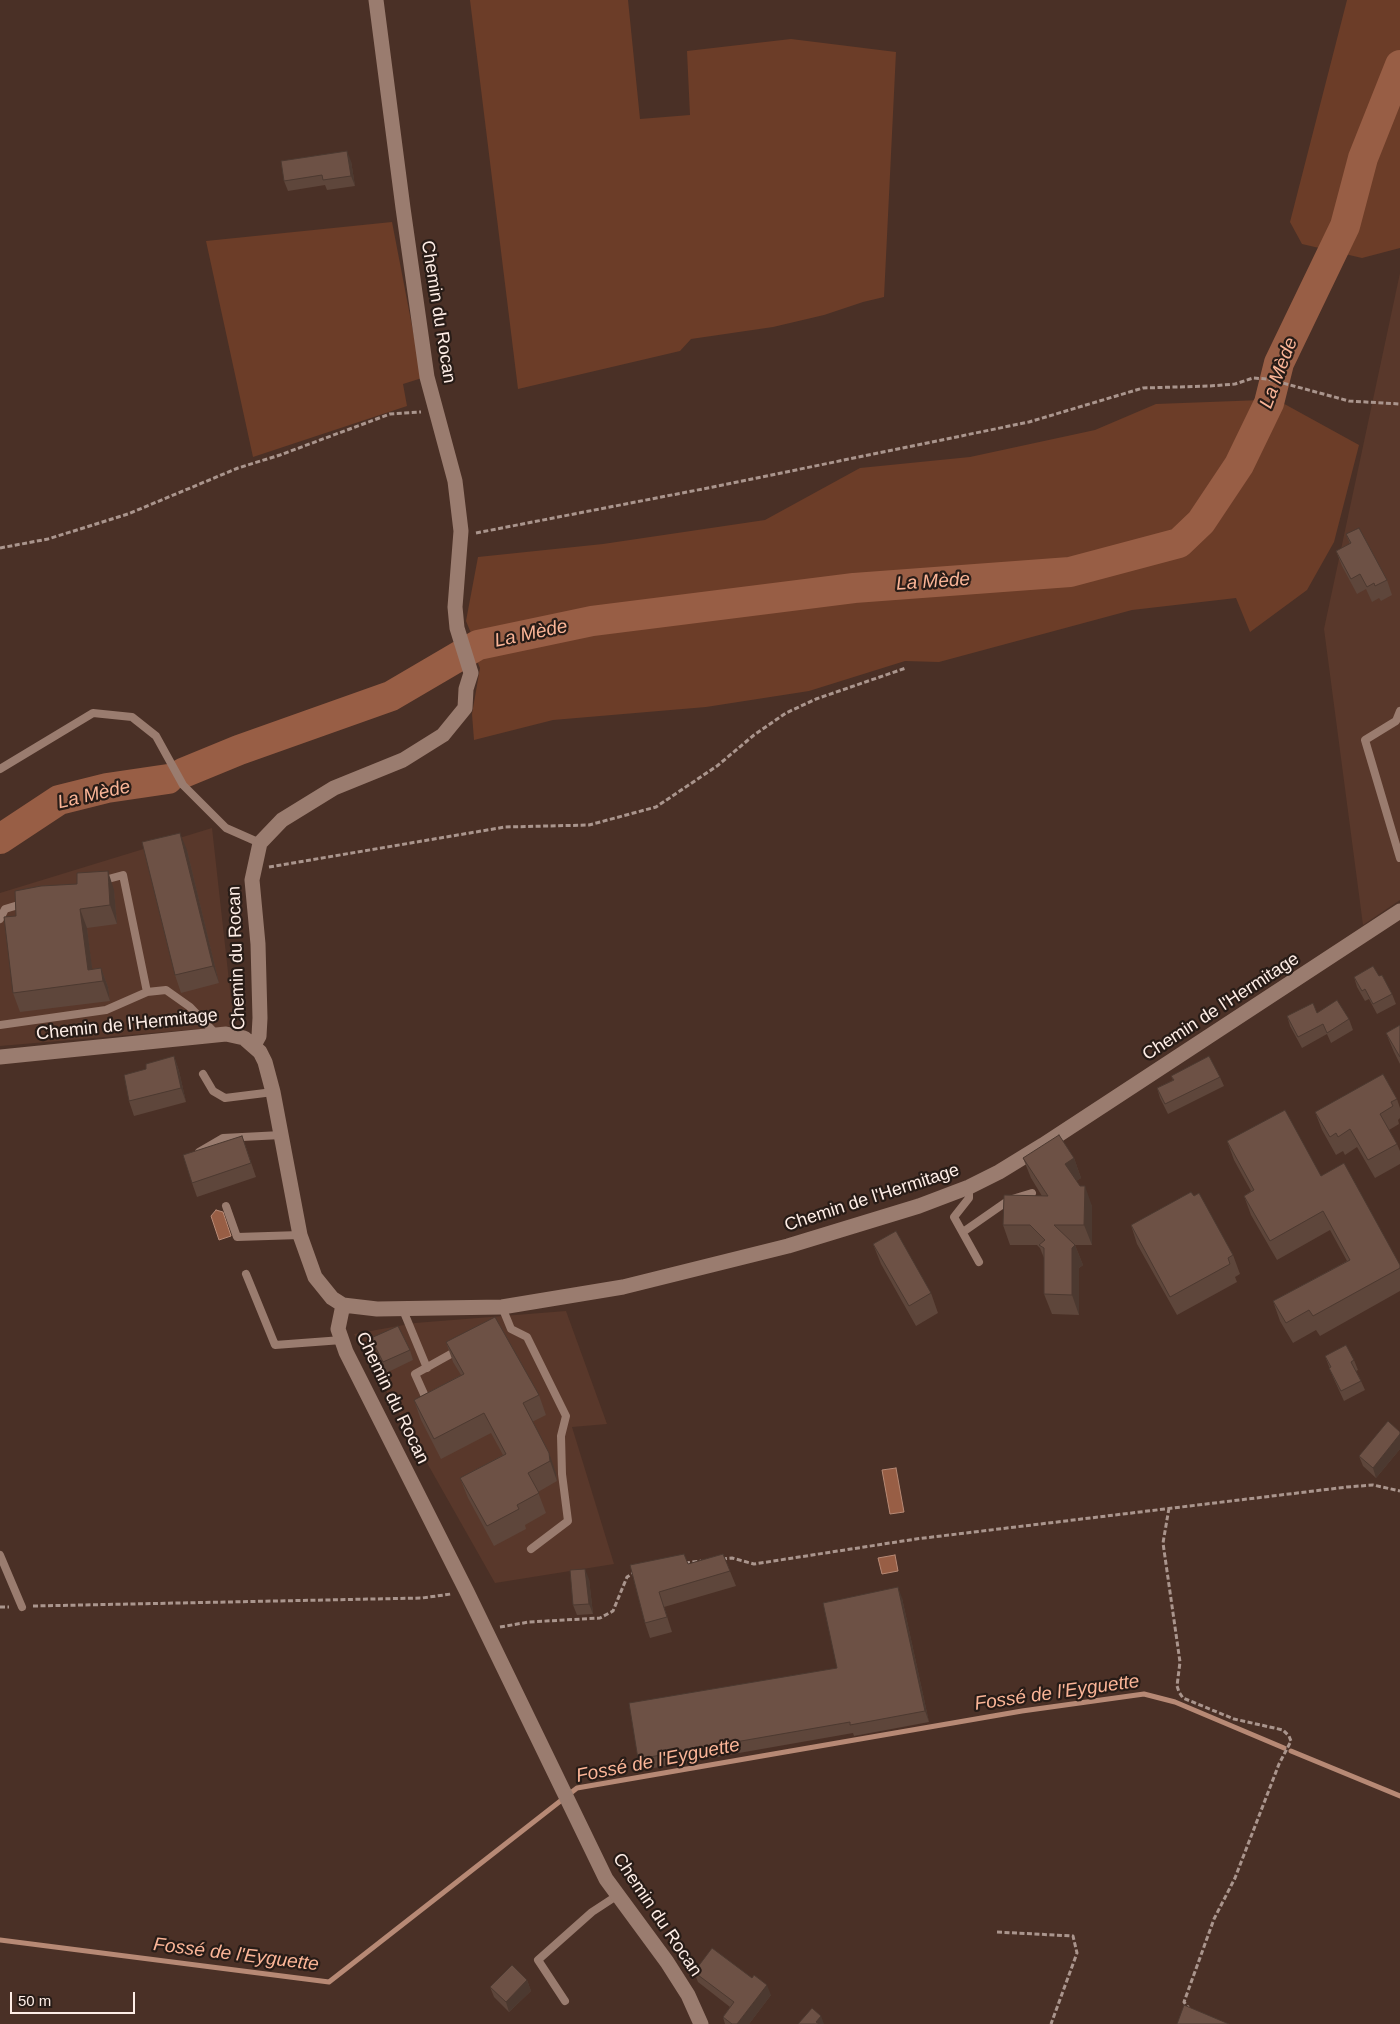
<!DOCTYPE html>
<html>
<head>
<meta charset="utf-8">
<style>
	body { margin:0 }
	#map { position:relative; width:1400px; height:2024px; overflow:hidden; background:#4a3026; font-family:Helvetica,sans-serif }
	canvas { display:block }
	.scale { position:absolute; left:10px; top:1992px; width:125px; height:22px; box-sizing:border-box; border:2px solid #feede6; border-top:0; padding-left:6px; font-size:15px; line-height:18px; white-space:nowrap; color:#feede6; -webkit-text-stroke:4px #281c17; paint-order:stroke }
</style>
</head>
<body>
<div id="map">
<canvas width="1400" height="2024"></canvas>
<div class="scale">50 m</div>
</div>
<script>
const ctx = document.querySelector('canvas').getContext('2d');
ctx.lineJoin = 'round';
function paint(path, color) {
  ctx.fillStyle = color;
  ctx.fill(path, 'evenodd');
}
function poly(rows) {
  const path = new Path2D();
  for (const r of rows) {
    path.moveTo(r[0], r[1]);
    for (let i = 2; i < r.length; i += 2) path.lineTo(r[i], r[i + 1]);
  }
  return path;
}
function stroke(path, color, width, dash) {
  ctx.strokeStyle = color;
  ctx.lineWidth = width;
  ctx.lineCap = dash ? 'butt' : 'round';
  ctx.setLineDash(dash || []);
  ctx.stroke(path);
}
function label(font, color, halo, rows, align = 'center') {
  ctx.font = font + ' Helvetica,sans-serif';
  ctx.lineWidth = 4.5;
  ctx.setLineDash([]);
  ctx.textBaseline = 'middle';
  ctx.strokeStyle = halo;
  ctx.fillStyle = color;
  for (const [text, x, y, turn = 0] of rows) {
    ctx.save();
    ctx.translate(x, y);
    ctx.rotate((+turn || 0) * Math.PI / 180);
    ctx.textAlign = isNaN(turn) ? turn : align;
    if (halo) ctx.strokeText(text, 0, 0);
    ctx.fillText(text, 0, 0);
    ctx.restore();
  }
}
const built = poly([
	[1400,273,1400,900,1363,925,1324,629],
	[212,828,234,1026,0,1046,0,893],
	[566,1311,607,1424,572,1427,614,1564,495,1583,354,1334,415,1323]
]);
const green = poly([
	[470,0,628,0,640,119,690,115,687,51,791,39,896,52,884,297,863,302,824,315,773,327,691,339,680,351,518,389],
	[1347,0,1400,0,1400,248,1362,258,1302,244,1290,222],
	[392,222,422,378,403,384,407,406,253,457,206,241],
	[1262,400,1233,465,1197,516,1176,537,1070,566,847,581,587,615,473,638,466,621,478,557,603,544,765,520,860,468,970,457,1095,430,1156,404],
	[1279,401,1359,445,1334,542,1307,590,1250,632,1236,598,1132,610,939,662,905,661,809,691,706,707,553,720,474,740,472,714,480,668,475,656,486,649,603,625,860,593,1075,578,1184,549,1212,522,1249,464]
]);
const water = poly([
	[216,1210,223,1212,231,1236,219,1240,211,1216,216,1210],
	[896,1468,904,1512,890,1514,882,1470,896,1468],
	[895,1555,898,1571,882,1574,878,1558,895,1555]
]);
const stream = poly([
	[1291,1751,1400,1796],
	[0,1940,329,1982,577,1788,1022,1711,1144,1694,1175,1702,1284,1748]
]);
const river = poly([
	[183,773,239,750,391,696,478,645,592,621,854,588,1070,572,1179,543,1201,522,1239,465,1269,403,1279,363,1345,226,1363,158,1400,65],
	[0,839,59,800,107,788,168,779]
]);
const path = poly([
	[476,533,713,487,1029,422,1143,388,1210,386,1235,384,1253,378,1268,379,1349,401,1400,404],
	[0,548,48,539,128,514,238,468,280,455,390,414,421,412],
	[269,867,505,827,589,825,656,807,717,766,754,735,786,713,816,699,906,668],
	[1169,1508,1163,1543,1180,1662,1177,1686,1179,1692,1183,1698,1234,1719,1283,1730,1289,1736,1291,1741,1279,1764,1235,1878,1214,1919,1184,2002,1190,2010],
	[722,1559,732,1558,754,1564,916,1539,1347,1487,1373,1485,1400,1491],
	[685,1563,701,1561],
	[33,1606,422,1598,451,1594],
	[0,1607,9,1607],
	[500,1627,529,1622,600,1618,613,1611,627,1577,635,1572],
	[997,1932,1073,1936,1077,1953,1051,2024]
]);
const lane = poly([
	[1400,711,1396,721,1365,740,1400,858],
	[0,769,93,713,132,717,156,736,183,785,226,828,260,843],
	[101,881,123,875,147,992],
	[0,919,5,909,25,903],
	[0,1025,106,1010,147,992,166,990,190,1007,217,1035],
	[203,1074,213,1091,225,1098,273,1092],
	[199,1152,223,1138,281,1135],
	[969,1187,969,1198,954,1217,979,1262],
	[226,1206,237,1237,300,1235],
	[963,1232,1009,1200,1032,1193],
	[246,1274,275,1345,342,1340],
	[502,1307,511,1329,527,1337,566,1416,561,1436,562,1474,568,1521,531,1549],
	[403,1310,427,1368],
	[428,1403,415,1374,458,1350],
	[0,1555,22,1607],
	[565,2001,538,1960,592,1912,618,1895]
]);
const street = poly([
	[254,1045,259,1036,260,1018,258,944,252,880,260,843,282,820,334,788,403,760,443,735,465,708,466,689,471,673,457,628,455,607,461,531,455,481,427,377,403,208,376,0],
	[0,1057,226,1034,244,1038,260,1052,265,1062,273,1092,300,1235,315,1277,332,1298,343,1305,377,1309,502,1307,623,1287,788,1246,919,1206,969,1187,999,1172,1043,1145,1400,911],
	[343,1305,338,1329,346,1352,467,1592,606,1879,667,1962,688,1995,701,2024]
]);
const wall = poly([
	[351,161,355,186,327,190,325,185,288,191,284,181],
	[1346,534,1387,580,1392,595,1381,601,1379,598,1372,602,1366,589,1357,594,1342,566,1336,551,1350,544],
	[187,850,219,983,181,993,175,975],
	[114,890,117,924,87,928,92,969,101,968,108,987,110,1001,20,1012,13,993,16,916],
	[1379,976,1392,994,1396,1004,1377,1014,1369,999,1365,1001,1357,987,1354,977],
	[1317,1013,1349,1019,1353,1030,1331,1043,1327,1034,1302,1048,1290,1026,1287,1016],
	[1400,1025,1400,1064,1394,1052,1386,1033],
	[174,1056,179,1071,186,1102,134,1116,129,1101,146,1069],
	[1171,1076,1220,1077,1224,1086,1168,1114,1160,1098,1157,1088,1173,1080],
	[1397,1099,1400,1108,1400,1118,1398,1120,1399,1124,1389,1130,1397,1144,1400,1151,1400,1164,1375,1178,1357,1147,1345,1155,1343,1151,1336,1155,1322,1130,1315,1112],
	[242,1136,256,1177,197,1197,192,1183],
	[1227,1141,1321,1176,1400,1265,1400,1291,1320,1336,1316,1330,1293,1343,1280,1321,1273,1301,1347,1261,1330,1230,1277,1260,1251,1215,1244,1196,1251,1191,1234,1160],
	[1023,1158,1074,1158,1081,1178,1076,1181,1092,1206,1092,1245,1075,1245,1083,1265,1079,1268,1079,1315,1052,1314,1044,1294,1044,1258,1040,1248,1037,1245,1010,1245,1003,1225,1042,1196,1031,1178],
	[1131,1225,1233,1255,1240,1274,1235,1277,1237,1282,1177,1315,1137,1244],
	[873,1244,931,1293,938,1313,916,1326,881,1264],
	[371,1338,410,1350,413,1360,386,1373],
	[446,1342,539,1395,546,1415,532,1422,556,1473,557,1481,538,1492,546,1513,525,1525,526,1529,494,1546,468,1498,460,1478,503,1455,491,1433,441,1459,421,1420,414,1400,461,1375,453,1362],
	[1325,1356,1354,1360,1358,1370,1356,1371,1361,1381,1365,1390,1344,1401,1333,1377],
	[1400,1432,1400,1449,1376,1478,1363,1466,1359,1456],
	[723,1554,736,1586,664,1607,672,1632,650,1638,645,1623,630,1565,688,1564],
	[589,1579,593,1614,577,1615,573,1605],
	[902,1598,929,1722,854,1736,853,1733,642,1770,638,1759,837,1668],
	[694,1972,771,1995,749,2024,725,2024,723,2017,730,2007,698,1982],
	[527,1980,531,1991,509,2012,494,1997,490,1987]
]);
const shadedWall = poly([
	[347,151,351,161,355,186,351,176],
	[180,833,187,850,219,983,213,966],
	[108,871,114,890,117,924,110,905],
	[80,909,87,928,94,983,88,970],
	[101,968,108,987,110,1001,103,981],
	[174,1056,179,1071,186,1102,181,1088],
	[1074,1158,1081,1178,1072,1184,1065,1164],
	[1085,1186,1092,1206,1092,1245,1084,1225],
	[1075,1245,1083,1265,1079,1268,1079,1315,1072,1295,1072,1248],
	[1400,1434,1400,1449,1376,1478,1373,1468],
	[549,1453,556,1473,557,1481,550,1461],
	[585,1569,589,1579,593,1614,589,1604],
	[898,1587,902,1598,929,1722,925,1711],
	[527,1980,531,1991,509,2012,506,2002],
	[767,1985,771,1995,749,2024,737,2024],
	[821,2016,824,2024,817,2024,816,2022]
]);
const building = poly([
	[347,151,351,176,323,180,322,175,284,181,281,161,347,151],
	[1359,528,1387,580,1375,586,1374,583,1367,587,1360,574,1351,579,1336,551,1351,543,1346,534,1359,528],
	[180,833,213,966,175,975,142,842,180,833],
	[108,871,110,905,80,909,88,970,101,968,103,981,13,993,4,917,16,916,15,891,41,886,77,884,77,873,108,871],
	[1373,966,1379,976,1382,975,1392,994,1373,1004,1365,989,1362,991,1354,977,1373,966],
	[1337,1000,1349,1019,1327,1033,1323,1024,1298,1037,1287,1016,1313,1003,1317,1013,1337,1000],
	[1400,1025,1400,1057,1386,1033,1400,1025],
	[174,1056,181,1088,129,1101,124,1075,146,1069,146,1064,174,1056],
	[1209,1056,1220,1077,1165,1104,1157,1088,1174,1080,1171,1076,1209,1056],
	[1383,1074,1397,1099,1391,1102,1393,1106,1380,1114,1397,1144,1368,1160,1350,1129,1338,1137,1336,1133,1330,1137,1315,1112,1383,1074],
	[1285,1110,1321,1176,1344,1163,1400,1265,1400,1268,1313,1316,1309,1310,1286,1323,1273,1301,1350,1260,1323,1211,1270,1241,1244,1196,1254,1190,1227,1141,1285,1110],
	[1059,1135,1074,1158,1065,1164,1080,1186,1085,1186,1084,1225,1054,1225,1075,1245,1072,1248,1072,1295,1044,1294,1044,1248,1039,1245,1045,1240,1030,1225,1003,1225,1004,1195,1048,1196,1023,1158,1059,1135],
	[242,1136,251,1163,192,1183,183,1155,242,1136],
	[1191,1192,1194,1196,1199,1193,1233,1255,1228,1258,1230,1264,1170,1297,1131,1225,1191,1192],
	[896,1231,931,1293,909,1306,873,1244,896,1231],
	[495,1317,539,1395,523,1403,549,1453,550,1461,528,1473,539,1493,517,1505,519,1509,487,1526,460,1478,506,1454,484,1413,434,1439,414,1400,464,1374,446,1342,495,1317],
	[398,1326,410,1350,383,1362,371,1338,398,1326],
	[1346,1345,1354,1360,1351,1362,1361,1381,1341,1391,1329,1368,1331,1367,1325,1356,1346,1345],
	[1388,1421,1400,1432,1400,1434,1373,1468,1359,1456,1388,1421],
	[684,1554,688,1564,723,1554,730,1571,659,1592,667,1617,645,1623,630,1565,684,1554],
	[585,1569,589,1604,573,1605,570,1570,585,1569],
	[898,1587,925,1711,850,1725,850,1722,638,1759,629,1703,837,1668,823,1603,898,1587],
	[712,1948,752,1978,754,1975,767,1985,737,2024,732,2024,723,2017,734,2002,694,1972,712,1948],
	[512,1965,527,1980,506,2002,490,1987,512,1965],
	[1184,2005,1229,2024,1177,2024,1184,2005],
	[812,2008,821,2016,816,2022,819,2024,798,2024,812,2008]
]);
const streetNames = [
	["Chemin du Rocan",438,312,81],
	["Chemin du Rocan",237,958,-92],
	["Chemin de l'Hermitage",1221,1007,-33],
	["Chemin de l'Hermitage",127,1025,-6],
	["Chemin de l'Hermitage",872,1198,-18],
	["Chemin du Rocan",392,1398,64],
	["Chemin du Rocan",657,1915,56]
];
const waterNames = [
	["La Mède",1279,373,-69],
	["La Mède",933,582,-4],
	["La Mède",531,634,-12],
	["La Mède",94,795,-13],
	["Fossé de l'Eyguette",1057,1693,-8],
	["Fossé de l'Eyguette",658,1761,-11],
	["Fossé de l'Eyguette",236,1955,7]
];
paint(built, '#59382b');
paint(green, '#6c3d28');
paint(water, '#985e45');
stroke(water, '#b78975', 1);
stroke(stream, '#b78975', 5);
stroke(river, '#985e45', 30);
stroke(path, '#aa958d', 3, [5, 2.5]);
stroke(lane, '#9a7c6f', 8);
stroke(street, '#9a7c6f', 15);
paint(wall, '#5e463b');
paint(shadedWall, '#4c3930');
paint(building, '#6d5145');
stroke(building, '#4c3930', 1);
label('18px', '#feede6', '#281c17', streetNames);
label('italic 19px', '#fbb597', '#281c17', waterNames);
</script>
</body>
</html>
